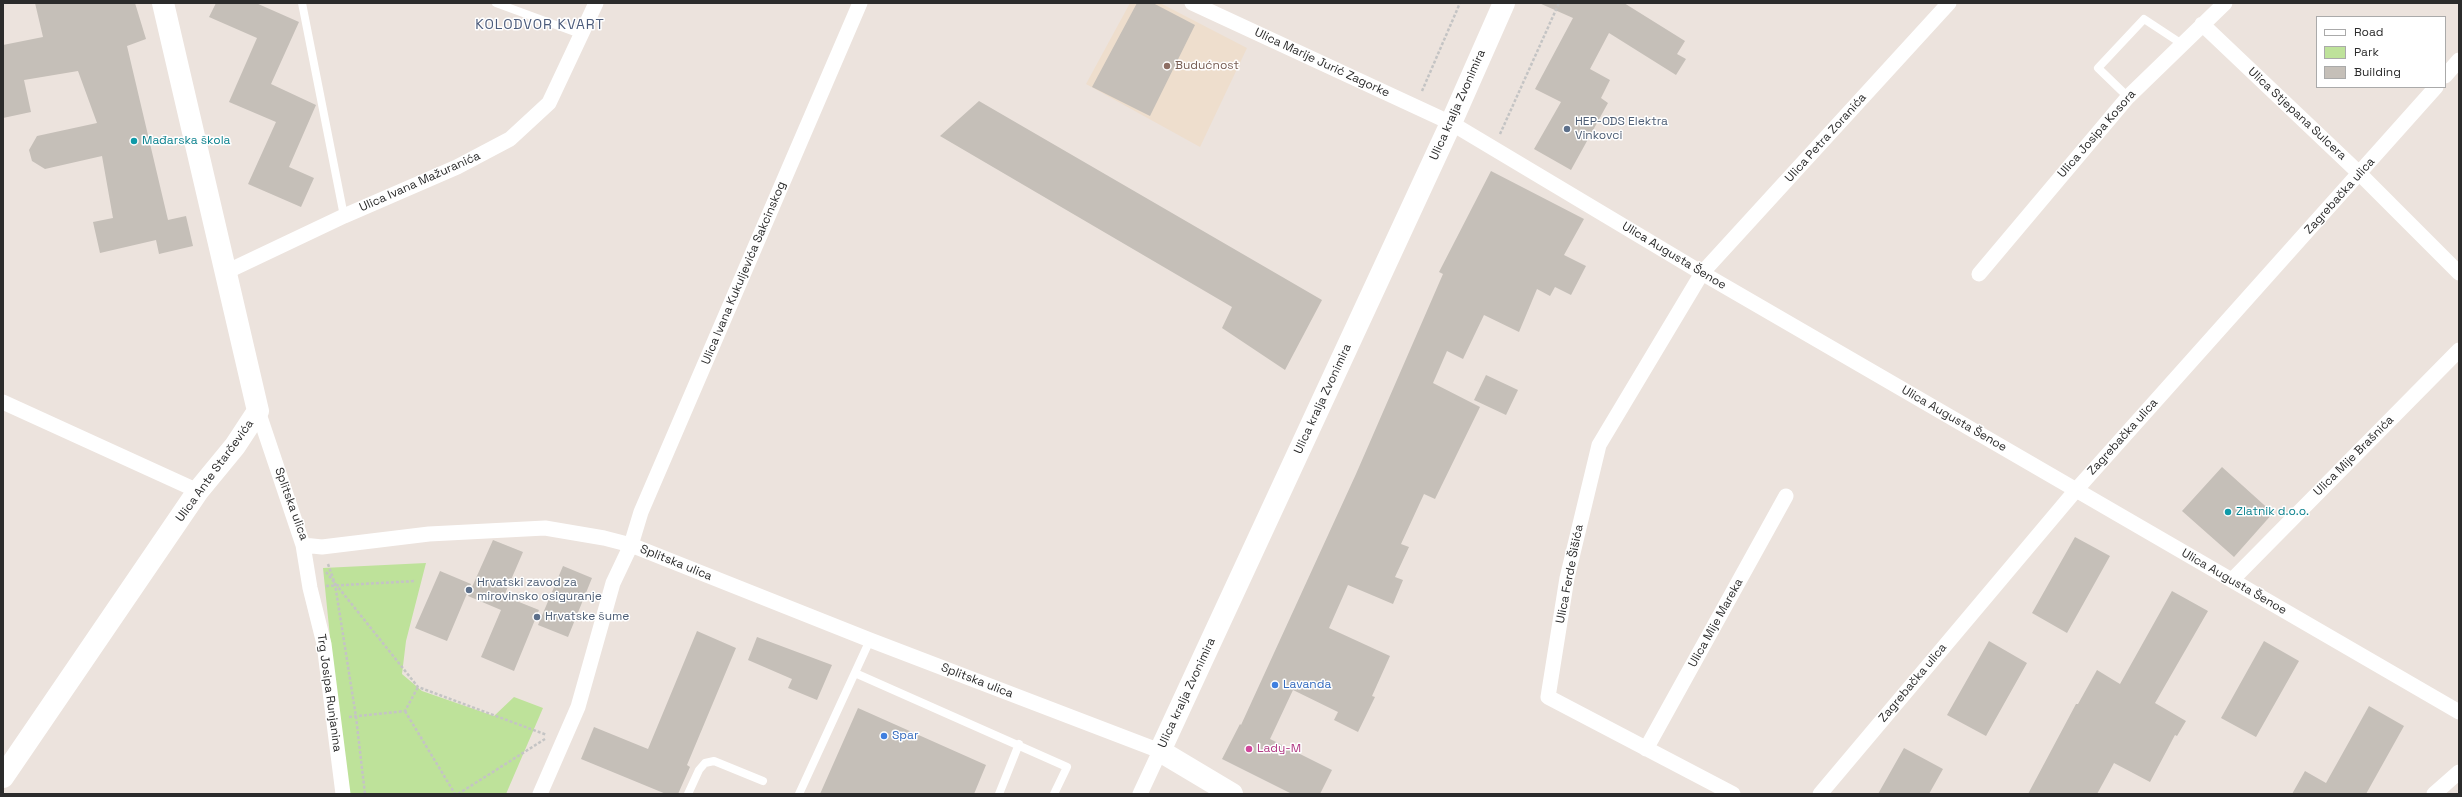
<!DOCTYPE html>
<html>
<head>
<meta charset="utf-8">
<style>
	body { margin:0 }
	#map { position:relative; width:2462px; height:797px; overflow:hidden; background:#ece3dd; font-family:"Space Grotesk",sans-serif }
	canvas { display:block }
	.frame { position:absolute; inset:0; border:4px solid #2b2b2b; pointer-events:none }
	.legend { position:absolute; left:2316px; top:16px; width:130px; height:72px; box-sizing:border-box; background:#fff; border:1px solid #aaa; margin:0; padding:5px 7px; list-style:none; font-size:12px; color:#2b2b2b }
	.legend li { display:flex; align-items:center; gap:8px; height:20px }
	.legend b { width:20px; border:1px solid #aaa }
</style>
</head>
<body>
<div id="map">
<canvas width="2462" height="797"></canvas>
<div class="frame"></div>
<ul class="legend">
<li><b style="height:5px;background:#fff"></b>Road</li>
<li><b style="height:11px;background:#bee29a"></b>Park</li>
<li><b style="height:11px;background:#c5bfb8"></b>Building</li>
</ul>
</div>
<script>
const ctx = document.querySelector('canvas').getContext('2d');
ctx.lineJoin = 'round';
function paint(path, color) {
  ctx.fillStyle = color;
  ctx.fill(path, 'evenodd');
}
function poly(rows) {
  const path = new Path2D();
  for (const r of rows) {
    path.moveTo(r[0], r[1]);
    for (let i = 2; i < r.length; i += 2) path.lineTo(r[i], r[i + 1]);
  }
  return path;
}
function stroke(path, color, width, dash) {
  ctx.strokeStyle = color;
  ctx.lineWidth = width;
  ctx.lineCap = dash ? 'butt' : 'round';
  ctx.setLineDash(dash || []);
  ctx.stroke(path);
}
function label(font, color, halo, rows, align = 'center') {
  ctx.font = font + ' "Space Grotesk",sans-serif';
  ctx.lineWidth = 3;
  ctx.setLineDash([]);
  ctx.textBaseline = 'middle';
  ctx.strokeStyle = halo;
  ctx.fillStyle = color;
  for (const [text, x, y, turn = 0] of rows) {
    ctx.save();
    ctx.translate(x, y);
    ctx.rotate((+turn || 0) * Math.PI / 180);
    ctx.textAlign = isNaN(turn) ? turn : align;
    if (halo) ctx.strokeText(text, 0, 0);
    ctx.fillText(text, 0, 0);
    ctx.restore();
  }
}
const education = poly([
	[1130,3,1160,3,1247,48,1200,147,1086,84]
]);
const green = poly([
	[426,563,406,641,402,674,422,691,494,716,514,697,543,708,506,794,346,794,323,568]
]);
const building = poly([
	[35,3,135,3,146,39,127,46,168,220,186,216,193,246,159,254,156,240,100,253,93,222,113,218,102,156,45,169,32,161,29,150,37,136,97,123,78,71,24,80,31,112,3,118,3,45,43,37],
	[216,3,256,3,299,22,271,84,316,105,289,167,314,178,301,207,248,184,276,122,229,102,257,38,209,17],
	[1137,3,1153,3,1195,25,1150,116,1092,87],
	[1539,3,1624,3,1685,41,1677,54,1686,59,1676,75,1609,33,1590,69,1610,80,1601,98,1608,103,1571,170,1534,149,1561,102,1535,89,1573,18],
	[979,101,1322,300,1285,370,1222,328,1232,307,940,136],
	[1491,171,1584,219,1564,255,1586,266,1571,295,1555,287,1550,296,1537,289,1519,332,1484,315,1463,359,1447,351,1433,383,1480,407,1435,499,1424,494,1401,544,1409,547,1395,577,1403,580,1393,604,1348,585,1329,628,1390,656,1372,696,1375,697,1358,732,1334,720,1338,712,1293,690,1270,739,1332,770,1320,794,1292,794,1222,759,1240,724,1241,725,1356,474,1443,274,1439,272],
	[1486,375,1518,390,1506,415,1474,400],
	[2222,467,2273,513,2234,557,2182,511],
	[2075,537,2110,556,2067,633,2032,613],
	[493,540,523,552,504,596,539,610,514,671,481,657,501,610,468,596],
	[563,566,592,578,568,637,538,625],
	[440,571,471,584,447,641,415,628],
	[2172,591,2208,611,2155,703,2186,721,2177,736,2175,735,2150,782,2114,763,2097,794,2028,794,2076,704,2078,704,2097,670,2120,684],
	[697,631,736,648,687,765,690,767,678,794,666,794,581,759,594,727,648,749],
	[757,637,832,665,817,700,788,688,792,679,748,660],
	[1989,641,2027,663,1986,736,1947,715],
	[2264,641,2299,661,2256,737,2221,718],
	[2369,706,2404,726,2366,794,2292,794,2305,771,2326,783],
	[858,708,986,765,974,794,820,794],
	[1904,748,1943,769,1929,794,1878,794]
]);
const path = poly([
	[1422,91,1460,3],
	[1500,134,1559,3],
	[328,564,335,584,356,717,365,794],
	[326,572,418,687,547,735],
	[326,586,416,581],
	[405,711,455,794],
	[349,717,405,711,418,687],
	[458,794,545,739]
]);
const lane = poly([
	[302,3,344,216],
	[496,3,583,35],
	[2128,97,2098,68,2144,19,2182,44],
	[855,673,1067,767,1054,794],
	[688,794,699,770,705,763,714,761,763,781],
	[799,794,870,640],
	[999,794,1019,744]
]);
const street = poly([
	[1192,3,1451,123,1702,273,2459,712],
	[2202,24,2360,174,2459,273],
	[2445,76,2459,60],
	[226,272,344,216,457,167,510,139,549,103,596,3],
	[1979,274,2128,97,2225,3],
	[3,402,198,491],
	[258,411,303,545,322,547,429,534,545,528,604,538,631,545,870,640,1160,751,1140,794],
	[303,545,310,588,324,644,343,794],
	[2232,580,2459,350],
	[1646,749,1786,496],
	[540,794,578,707,613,583,631,545,641,512,860,3],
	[1733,794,1548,697,1567,578,1599,445,1702,273,1949,3],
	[1820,794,2076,490,2436,87],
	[2434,794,2459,772]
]);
const secondary = poly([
	[3,777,198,491,235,446,258,411,163,3],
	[1232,794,1160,751,1451,123,1504,3]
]);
const markers = [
	[1167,66,4,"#8d6e63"],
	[1567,129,4,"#5c6f8a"],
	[134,141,4,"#0f9aa8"],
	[2228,512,4,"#0f9aa8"],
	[469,590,4,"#5c6f8a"],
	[537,617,4,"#5c6f8a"],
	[1275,685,4,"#3f7fe0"],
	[884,736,4,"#3f7fe0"],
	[1249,749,4,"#d1479c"]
];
const streetNames = [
	["Ulica Marije Jurić Zagorke",1322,63,25],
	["Ulica kralja Zvonimira",1458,105,-66],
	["Ulica Stjepana Sulcera",2297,114,43],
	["Ulica Josipa Kosora",2097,134,-49],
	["Ulica Petra Zoranića",1826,138,-48],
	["Ulica Ivana Mažuranića",420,182,-24],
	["Zagrebačka ulica",2340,196,-48],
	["Ulica Augusta Šenoe",1674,256,31],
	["Ulica Ivana Kukuljevića Sakcinskog",744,273,-67],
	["Ulica kralja Zvonimira",1323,399,-65],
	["Ulica Augusta Šenoe",1954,419,30],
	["Zagrebačka ulica",2123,437,-48],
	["Ulica Mije Brašnića",2354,456,-45],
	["Ulica Ante Starčevića",215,471,-54],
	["Splitska ulica",291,504,70],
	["Splitska ulica",676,563,22],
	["Ulica Ferde Šišića",1570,574,-79],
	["Ulica Augusta Šenoe",2234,582,30],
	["Ulica Mije Mareka",1716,623,-61],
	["Splitska ulica",977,681,21],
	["Zagrebačka ulica",1913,683,-50],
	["Trg Josipa Runjanina",329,693,82],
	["Ulica kralja Zvonimira",1187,693,-65]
];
const educationNames = [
	["Budućnost",1175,66]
];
const serviceNames = [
	["HEP-ODS Elektra",1575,122],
	["Vinkovci",1575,136],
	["Hrvatski zavod za",477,583],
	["mirovinsko osiguranje",477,597],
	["Hrvatske šume",545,617]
];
const cultureNames = [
	["Mađarska škola",142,141],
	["Zlatnik d.o.o.",2236,512]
];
const shopNames = [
	["Lavanda",1283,685],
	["Spar",892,736]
];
const hotelNames = [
	["Lady-M",1257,749]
];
const quarterNames = [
	["KOLODVOR KVART",540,25]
];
paint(education, '#eedecd');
paint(green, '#bee29a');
paint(building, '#c5bfb8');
stroke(path, '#c4c4c4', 2.5, [3, 2]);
stroke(lane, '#fff', 8);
stroke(street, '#fff', 15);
stroke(secondary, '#fff', 22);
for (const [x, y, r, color] of markers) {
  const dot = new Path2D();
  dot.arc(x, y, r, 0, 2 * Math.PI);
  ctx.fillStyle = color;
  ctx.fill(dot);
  stroke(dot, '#fff', 1.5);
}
label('12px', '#2b2b2b', '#fff', streetNames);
label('12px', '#785e54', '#fff', educationNames, 'left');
label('12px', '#4e5e75', '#fff', serviceNames, 'left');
label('12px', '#0d838f', '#fff', cultureNames, 'left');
label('12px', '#366cbe', '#fff', shopNames, 'left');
label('12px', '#b23c85', '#fff', hotelNames, 'left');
ctx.letterSpacing = '1px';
label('14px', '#4b5b7b', '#fff', quarterNames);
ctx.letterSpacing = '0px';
</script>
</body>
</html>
